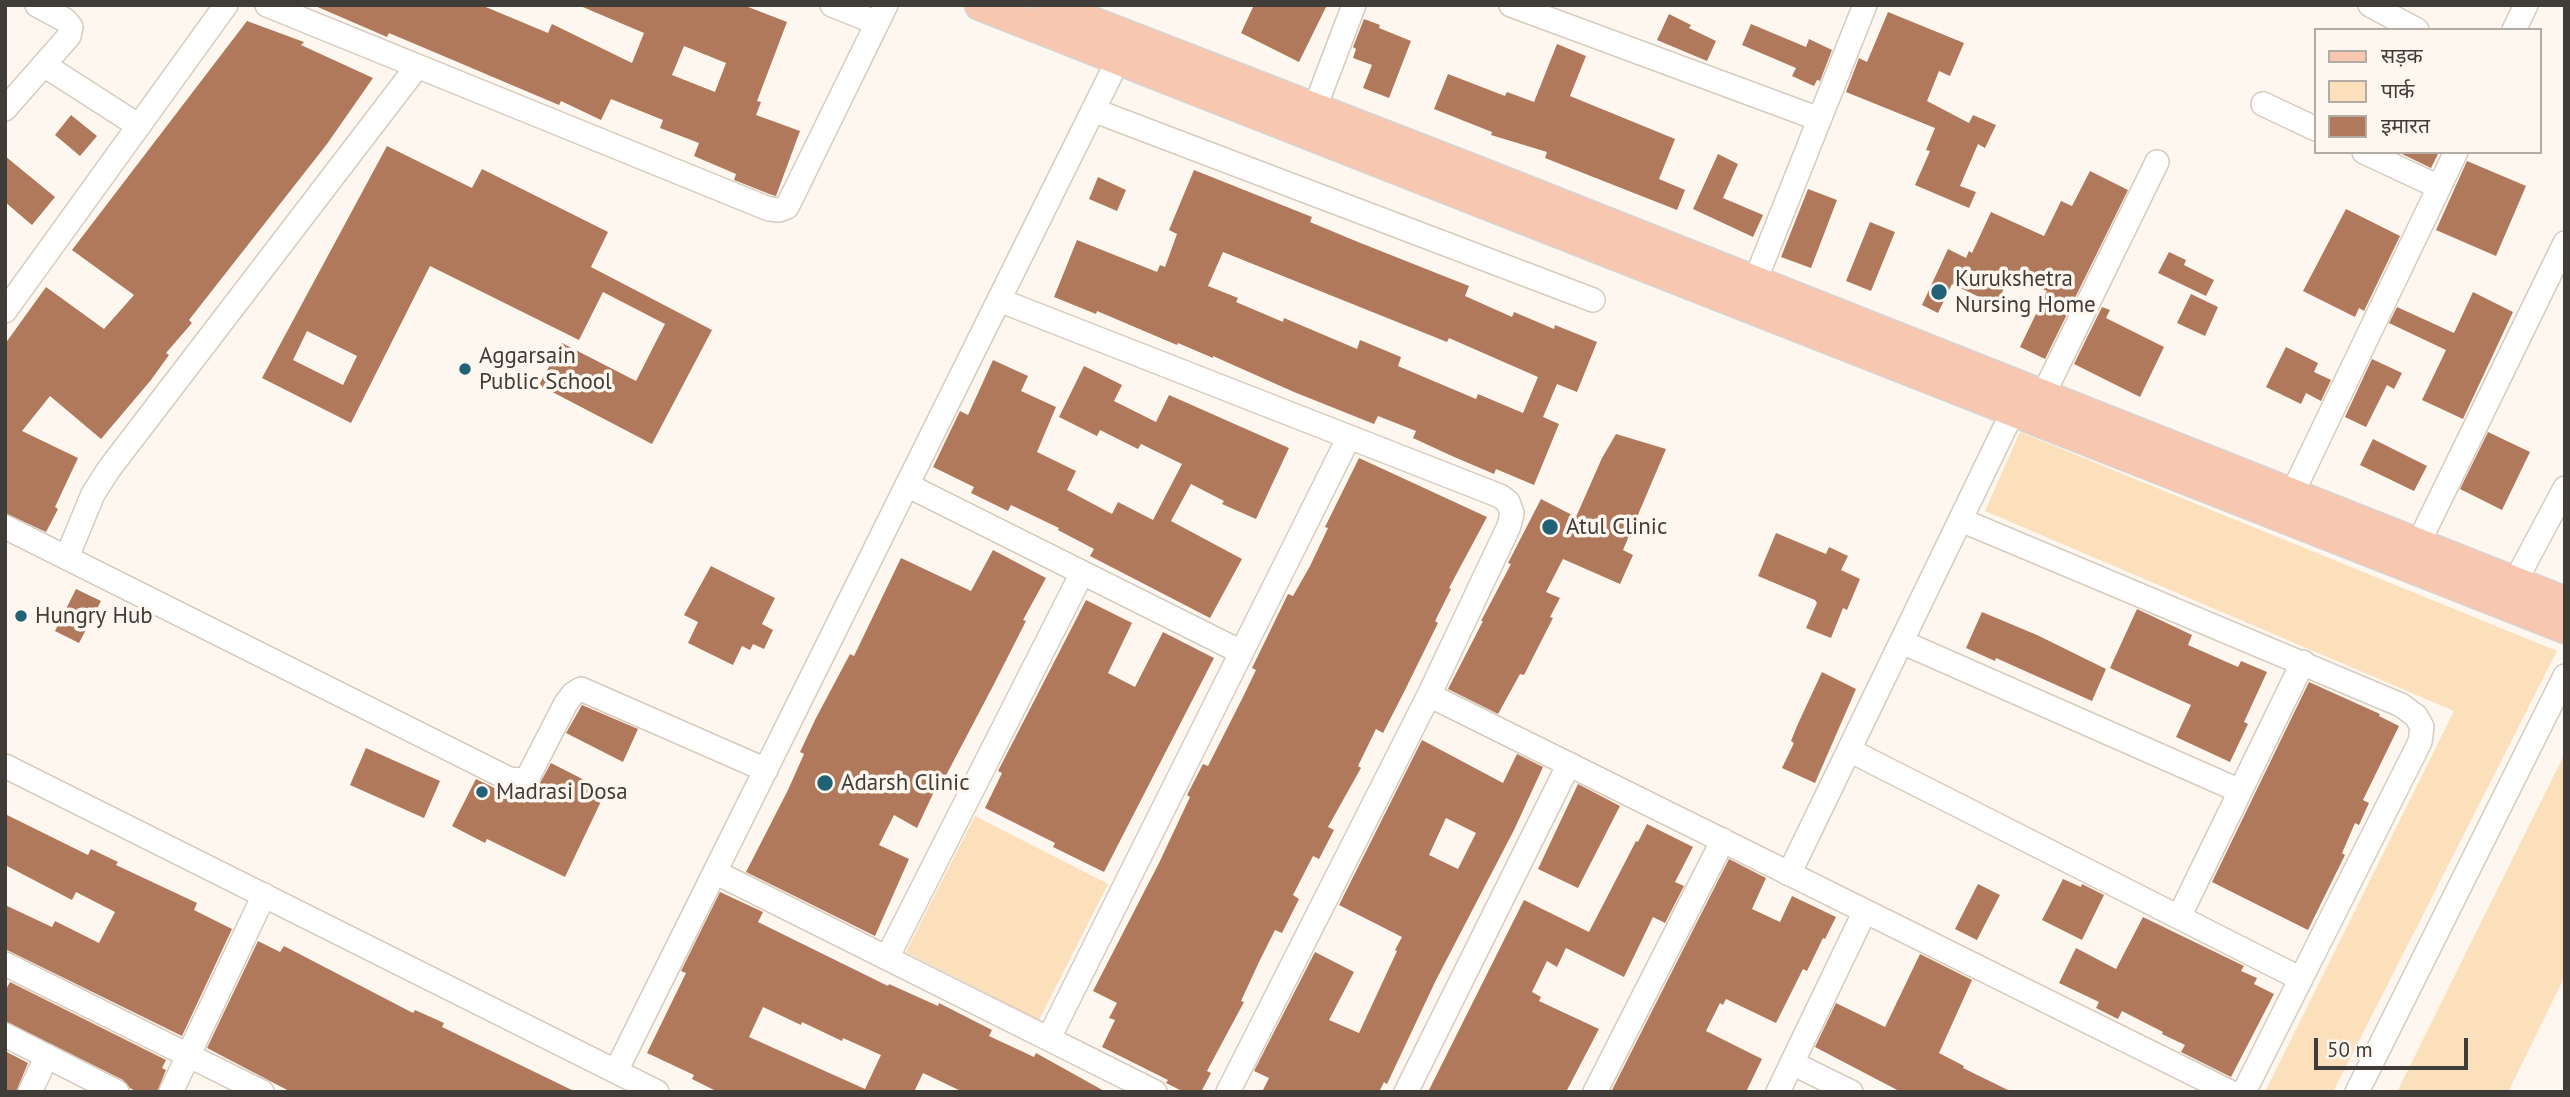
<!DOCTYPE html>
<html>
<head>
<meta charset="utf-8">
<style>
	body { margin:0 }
	#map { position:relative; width:2570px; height:1097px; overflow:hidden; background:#fef7ef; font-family:"PT Sans","Noto Sans Devanagari",sans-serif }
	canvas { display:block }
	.frame { position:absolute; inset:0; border:7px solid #403c37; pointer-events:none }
	.legend { position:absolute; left:2314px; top:28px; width:228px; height:126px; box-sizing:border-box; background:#fef7ef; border:2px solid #b2aca5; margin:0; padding:9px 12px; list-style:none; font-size:21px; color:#403c37 }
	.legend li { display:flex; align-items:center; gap:14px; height:35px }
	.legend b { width:35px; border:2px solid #b2aca5 }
	.scale { position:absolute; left:2314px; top:1038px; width:154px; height:32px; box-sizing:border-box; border:4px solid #403c37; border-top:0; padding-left:9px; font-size:21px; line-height:24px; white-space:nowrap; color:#403c37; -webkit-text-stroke:5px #fef7ef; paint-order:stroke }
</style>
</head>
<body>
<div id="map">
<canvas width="2570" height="1097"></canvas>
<div class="frame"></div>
<ul class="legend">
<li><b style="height:9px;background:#f8c7b0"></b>सड़क</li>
<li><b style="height:19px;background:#fcdfbb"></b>पार्क</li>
<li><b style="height:19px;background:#b0795c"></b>इमारत</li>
</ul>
<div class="scale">50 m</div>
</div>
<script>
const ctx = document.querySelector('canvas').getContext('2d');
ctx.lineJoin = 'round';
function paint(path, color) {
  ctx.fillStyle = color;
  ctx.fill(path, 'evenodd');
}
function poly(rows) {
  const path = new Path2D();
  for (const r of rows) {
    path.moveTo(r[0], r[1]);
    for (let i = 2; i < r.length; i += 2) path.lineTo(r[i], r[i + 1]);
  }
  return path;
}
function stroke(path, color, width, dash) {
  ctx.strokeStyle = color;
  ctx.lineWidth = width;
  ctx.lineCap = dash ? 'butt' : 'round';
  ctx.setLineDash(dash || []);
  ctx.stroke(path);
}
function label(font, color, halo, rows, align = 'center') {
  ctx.font = font + ' "PT Sans",sans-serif';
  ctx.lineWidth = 7;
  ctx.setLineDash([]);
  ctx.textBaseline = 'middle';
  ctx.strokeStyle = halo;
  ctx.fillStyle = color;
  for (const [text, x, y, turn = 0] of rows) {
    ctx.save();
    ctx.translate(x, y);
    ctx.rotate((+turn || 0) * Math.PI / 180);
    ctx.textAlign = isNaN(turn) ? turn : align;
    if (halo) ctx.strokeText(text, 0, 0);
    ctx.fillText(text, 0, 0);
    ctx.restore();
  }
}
const green = poly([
	[2020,432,2557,651,2333,1092,2265,1092,2454,711,1985,511],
	[2565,753,2565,976,2508,1092,2397,1092],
	[975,816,1108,884,1039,1020,906,952]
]);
const building = poly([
	[313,5,481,5,548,33,552,24,632,63,644,33,578,5,743,5,787,22,757,101,761,102,756,115,800,131,776,196,772,195,734,180,736,174,694,156,699,143,660,128,663,120,611,99,601,120,561,101,559,105,389,33,387,37],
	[684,46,726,63,715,92,672,75],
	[1254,5,1327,5,1299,62,1241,33],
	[1888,12,1964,43,1950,76,1939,71,1927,101,1969,123,1973,115,1996,125,1985,148,1978,144,1960,186,1976,192,1969,208,1915,185,1930,151,1926,150,1935,128,1846,92,1859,58,1867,62],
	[1669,14,1691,25,1689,28,1716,41,1707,61,1657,40],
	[1364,19,1380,25,1379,28,1411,41,1389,98,1363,88,1372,65,1353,58,1356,49,1353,47],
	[247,21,304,42,301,45,373,78,327,144,189,320,192,323,166,353,169,355,151,380,101,439,50,396,22,431,78,458,55,507,58,509,46,532,5,513,5,344,46,287,104,329,134,295,72,250],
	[1751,24,1806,47,1809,39,1832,50,1820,81,1817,80,1814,86,1792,76,1796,68,1742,45],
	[1557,44,1586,56,1570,96,1675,139,1659,179,1685,190,1677,210,1545,158,1547,152,1491,135,1492,132,1434,109,1448,74,1505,96,1507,92,1534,102],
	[71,115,97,136,80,156,55,135],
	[387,146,472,188,482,169,608,232,591,267,712,330,652,444,539,385,562,343,636,381,665,324,603,292,579,340,430,266,351,423,262,378],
	[307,331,357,356,343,385,293,360],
	[2398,152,2439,152,2431,168],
	[1718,154,1738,164,1723,198,1763,215,1753,237,1693,209],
	[5,156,55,197,32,225,5,202],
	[2467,161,2526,186,2496,256,2436,230],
	[1194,170,1312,217,1310,222,1358,242,1469,286,1465,296,1512,317,1514,312,1554,329,1555,325,1597,342,1577,392,1557,384,1543,417,1559,424,1534,485,1496,469,1494,474,1452,456,1413,438,1416,431,1378,416,1374,424,1294,392,1213,356,1213,358,1178,343,1177,345,1097,311,1096,314,1054,297,1077,240,1157,272,1160,265,1165,267,1177,234,1169,230],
	[1223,252,1447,342,1449,338,1538,377,1523,413,1478,394,1476,399,1398,366,1401,357,1360,340,1357,349,1284,318,1283,322,1236,302,1238,298,1208,286],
	[2090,171,2128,190,2045,359,2020,347,2047,291,2011,274,1996,305,1952,284,1938,313,1922,305,1948,249,1966,258,1969,251,1972,253,1991,212,2044,236,2061,201,2072,206],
	[1098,177,1126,190,1117,211,1089,199],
	[1808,189,1837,200,1811,268,1781,257],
	[2346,209,2400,236,2364,311,2359,308,2355,317,2303,291],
	[1870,222,1895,232,1871,291,1846,281],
	[2169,252,2186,260,2184,265,2214,280,2206,296,2158,273],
	[2473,292,2513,312,2463,419,2422,400,2446,350,2389,323,2397,307,2454,333],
	[2191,294,2218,307,2205,336,2177,323],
	[2102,307,2110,310,2106,318,2164,347,2140,397,2074,364],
	[2286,347,2318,363,2314,372,2331,380,2321,401,2306,393,2301,404,2266,387],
	[2372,359,2402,373,2394,389,2387,385,2366,427,2345,417],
	[993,360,1028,376,1021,391,1056,407,1037,452,1076,471,1067,490,1112,514,1118,502,1153,520,1182,464,1141,444,1138,449,1100,430,1097,436,1059,417,1084,366,1122,385,1114,401,1156,422,1169,395,1289,448,1256,519,1222,504,1224,501,1191,484,1171,521,1242,559,1210,618,1090,556,1094,549,1058,530,1059,528,1011,505,1008,511,971,493,974,487,933,467,960,411,968,415],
	[2488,432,2530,452,2502,510,2460,489],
	[1616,434,1666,449,1623,550,1633,555,1620,584,1563,559,1546,592,1560,598,1550,617,1553,618,1524,675,1520,674,1498,714,1448,689,1483,621,1481,621,1511,564,1508,563,1541,499,1576,517,1602,458],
	[2373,439,2427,466,2414,491,2360,465],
	[1359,458,1487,517,1449,588,1451,589,1435,621,1438,623,1404,692,1383,733,1376,729,1358,766,1361,768,1328,827,1334,830,1319,859,1313,856,1293,895,1299,899,1282,933,1275,930,1259,962,1241,1001,1244,1002,1207,1071,1211,1073,1201,1092,1184,1092,1166,1083,1168,1080,1102,1047,1115,1020,1109,1018,1117,1003,1093,991,1159,863,1190,797,1187,795,1203,764,1208,766,1242,699,1256,670,1252,668,1288,594,1293,596,1310,566,1328,528,1325,527],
	[1776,533,1826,554,1829,547,1848,556,1841,570,1860,579,1847,610,1843,608,1831,638,1806,628,1817,603,1815,600,1758,576],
	[993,550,1046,578,1023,620,1026,621,993,686,942,783,939,781,917,828,894,815,879,845,909,859,875,936,746,872,788,790,804,754,800,752,816,718,850,654,854,656,901,558,971,591],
	[711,566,775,598,762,624,773,630,764,649,753,644,750,650,742,646,733,665,688,643,698,622,684,615],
	[76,589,101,601,79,643,55,631],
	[1086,600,1132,623,1108,673,1135,687,1163,632,1214,658,1104,872,1053,847,1055,843,985,808,1002,773,998,771],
	[2137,609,2192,635,2188,645,2238,667,2241,661,2267,672,2244,722,2248,724,2230,762,2176,737,2191,705,2110,668],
	[1982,612,2037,635,2106,669,2092,701,1996,658,1995,661,1966,648],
	[1822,672,1856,689,1815,783,1782,768,1794,743,1791,741,1797,726],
	[2309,682,2380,714,2379,716,2399,726,2363,800,2369,803,2359,825,2355,823,2342,853,2345,855,2308,930,2212,882],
	[582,705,638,729,623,762,566,733],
	[1422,740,1503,783,1517,754,1543,767,1514,830,1436,980,1387,1084,1384,1082,1379,1092,1262,1092,1269,1078,1254,1071,1315,952,1354,972,1329,1020,1359,1033,1397,951,1395,950,1402,937,1339,905],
	[1446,818,1476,833,1458,869,1429,855],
	[366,748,440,781,424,818,350,785],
	[551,763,606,791,565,877,487,839,485,843,452,826,476,779,525,803,530,792,540,783],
	[1578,784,1620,806,1578,888,1538,869],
	[5,814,88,855,91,849,118,862,116,865,197,903,194,910,232,929,182,1036,5,949,5,905,52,927,55,921,99,943,115,912,76,892,72,900,5,865],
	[1647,824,1693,847,1675,882,1684,886,1665,923,1653,917,1624,977,1566,948,1557,967,1547,961,1532,992,1541,997,1539,1001,1599,1029,1566,1092,1428,1092,1524,900,1589,932,1636,841,1638,842],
	[1729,859,1766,878,1752,909,1780,922,1792,896,1836,917,1825,939,1823,938,1807,971,1803,969,1776,1023,1726,999,1723,1005,1720,1003,1706,1031,1762,1059,1746,1092,1611,1092],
	[2063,879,2081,887,2082,884,2104,895,2082,940,2042,920],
	[1978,884,2000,895,1977,940,1955,929],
	[720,892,763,912,758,922,888,986,889,984,938,1006,939,1003,992,1030,989,1036,1034,1057,1036,1053,1106,1092,963,1092,923,1073,914,1092,718,1092,692,1079,694,1075,647,1053,686,973,681,971],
	[763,1007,801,1025,802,1022,842,1041,843,1038,881,1055,865,1089,749,1037],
	[2143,917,2244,966,2241,971,2257,978,2254,984,2274,994,2231,1077,2181,1052,2185,1045,2162,1034,2163,1032,2122,1011,2118,1019,2096,1008,2099,1002,2059,983,2076,948,2116,969],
	[258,941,280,952,284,946,413,1013,415,1010,444,1023,442,1027,576,1092,291,1092,207,1048],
	[1920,954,1972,980,1939,1053,1964,1066,1963,1068,2012,1092,1901,1092,1815,1047,1836,1003,1885,1027],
	[10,982,166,1060,162,1068,166,1070,157,1092,137,1092,130,1088,123,1080,5,1021,5,991],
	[5,1051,28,1063,16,1092,5,1092]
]);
const minor = poly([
	[267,5,769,209,779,210,787,207,791,199,886,5],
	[832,5,877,23],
	[1511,5,1819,119],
	[2370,5,2417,30],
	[2514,30,2526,5],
	[44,65,139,126],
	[2263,104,2316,129],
	[5,109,69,36,71,27,65,20,37,5],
	[1093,110,1593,300],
	[1309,123,1354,5],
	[2364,152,2439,187],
	[1749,296,1865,5],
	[999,300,1500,496,1508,502,1512,513,1509,526,1429,695,1228,1092],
	[5,311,226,5],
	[2043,395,2157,162],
	[907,485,1241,652],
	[2292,494,2456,152],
	[1961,520,2401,705,2416,716,2422,727,2420,742,2244,1092],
	[5,527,509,779,520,780,528,777,566,703,573,694,581,689,766,770],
	[2418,544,2565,243],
	[67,557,93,494,109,469,416,68],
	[2515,582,2565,488],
	[1902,642,2240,791],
	[1429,695,2230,1092],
	[1849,750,2301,979],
	[5,766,657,1092],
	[715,872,1155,1092],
	[1789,874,2013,411],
	[2179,917,2303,662],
	[887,958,1082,573],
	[5,964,262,1092],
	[5,1035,117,1092],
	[1049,1038,1349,437],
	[1792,1063,1851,1092],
	[616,1071,1125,46],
	[30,1092,47,1056],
	[171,1092,264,895],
	[1406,1092,1569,764],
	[1595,1092,1723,840],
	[1778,1092,1865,911],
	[2357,1092,2565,676]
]);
const major = poly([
	[980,5,2565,628],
	[1048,5,1481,173,2565,602]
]);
const markers = [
	[1939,292,9,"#226277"],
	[465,369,7,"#226277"],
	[1550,527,9,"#226277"],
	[21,616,7,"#226277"],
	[825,783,9,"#226277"],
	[482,792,7,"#226277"]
];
const poiNames = [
	["Kurukshetra",1955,279],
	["Nursing Home",1955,305],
	["Aggarsain",479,356],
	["Public School",479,382],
	["Atul Clinic",1566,527],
	["Hungry Hub",35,616],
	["Adarsh Clinic",841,783],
	["Madrasi Dosa",496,792]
];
paint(green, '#fcdfbb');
paint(building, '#b0795c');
stroke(minor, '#d6cbbe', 26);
stroke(major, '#d5d4d3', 33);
stroke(minor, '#fff', 23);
stroke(major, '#f8c7b0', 30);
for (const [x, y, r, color] of markers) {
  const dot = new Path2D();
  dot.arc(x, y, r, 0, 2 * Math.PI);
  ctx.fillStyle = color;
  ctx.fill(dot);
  stroke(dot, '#fef7ef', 2.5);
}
label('23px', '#403c37', '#fef7ef', poiNames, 'left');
</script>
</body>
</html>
